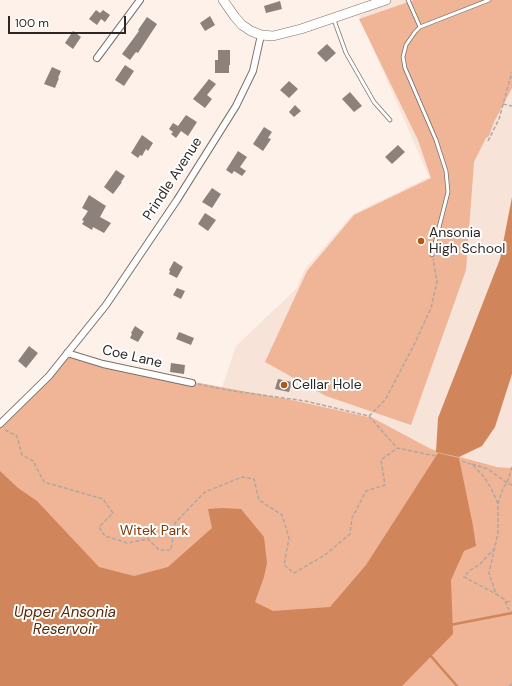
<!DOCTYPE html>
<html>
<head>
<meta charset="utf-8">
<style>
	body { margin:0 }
	#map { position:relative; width:512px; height:686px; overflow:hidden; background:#fef1ea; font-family:"DM Sans",sans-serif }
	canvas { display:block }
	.scale { position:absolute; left:8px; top:16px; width:118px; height:18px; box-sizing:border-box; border:2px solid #2d2826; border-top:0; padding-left:5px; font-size:12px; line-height:14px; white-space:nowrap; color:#2d2826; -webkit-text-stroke:3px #fff; paint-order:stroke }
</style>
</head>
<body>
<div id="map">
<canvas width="512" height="686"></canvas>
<div class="scale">100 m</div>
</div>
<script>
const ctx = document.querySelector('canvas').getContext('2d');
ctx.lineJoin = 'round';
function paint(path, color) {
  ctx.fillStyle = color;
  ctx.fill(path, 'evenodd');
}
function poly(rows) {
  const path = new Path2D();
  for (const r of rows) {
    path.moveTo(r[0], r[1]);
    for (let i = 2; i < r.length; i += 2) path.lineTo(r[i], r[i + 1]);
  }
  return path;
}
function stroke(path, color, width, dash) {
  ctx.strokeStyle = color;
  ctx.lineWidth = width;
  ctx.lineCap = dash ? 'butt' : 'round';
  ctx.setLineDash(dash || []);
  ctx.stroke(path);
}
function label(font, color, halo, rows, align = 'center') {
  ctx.font = font + ' "DM Sans",sans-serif';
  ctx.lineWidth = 4;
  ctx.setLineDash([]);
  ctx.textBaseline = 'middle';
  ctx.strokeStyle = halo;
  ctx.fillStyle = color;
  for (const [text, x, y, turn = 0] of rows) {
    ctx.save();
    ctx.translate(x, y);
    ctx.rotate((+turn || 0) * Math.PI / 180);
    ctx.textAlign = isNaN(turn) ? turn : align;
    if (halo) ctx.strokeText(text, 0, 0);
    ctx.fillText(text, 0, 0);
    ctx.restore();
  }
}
const built = poly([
	[389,0,512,0,512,468,497,467,431,449,373,418,292,400,222,387,236,346,296,289,305,269,353,214,429,177,359,16]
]);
const green = poly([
	[414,0,512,0,512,88,494,122,489,136,486,138,474,162,466,270,411,425,326,396,265,362,307,271,354,215,431,178,418,140,359,19],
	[68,356,101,365,292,400,373,418,431,449,497,467,512,468,512,686,0,686,0,427]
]);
const water = poly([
	[512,197,512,374,495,427,482,446,459,457,436,452,438,418,500,259],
	[438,453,459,458,473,526,476,546,464,551,451,580,453,634,402,686,0,686,0,471,18,488,37,501,99,567,134,576,168,567,212,528,208,509,222,508,241,509,264,537,267,563,264,577,255,602,273,611,330,607,366,565]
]);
const stream = poly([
	[450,625,512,613],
	[430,655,457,686]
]);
const building = poly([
	[280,1,282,9,266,13,264,6],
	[96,10,100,13,103,10,110,15,105,22,101,19,97,25,89,19],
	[210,16,215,25,205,31,200,23],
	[147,17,157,24,138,53,136,52,130,60,122,54,139,31,138,30],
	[73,31,81,37,73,49,65,43],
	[327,44,336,53,326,62,317,53],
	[218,50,230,50,230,65,229,65,229,73,215,73,215,60,218,60],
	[125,65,134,71,124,86,115,80],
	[52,67,61,71,58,78,59,78,55,88,44,84],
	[209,79,216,84,207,95,212,99,205,108,193,99],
	[289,81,298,89,289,98,280,90],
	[350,92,362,106,354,112,342,99],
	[295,105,301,111,294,117,289,112],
	[186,115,197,122,188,136,181,131,176,138,171,134,173,132,169,129,173,123,178,126],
	[264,127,272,132,268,138,271,139,263,151,253,144],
	[142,135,153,143,148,151,146,149,142,156,140,155,138,158,131,153],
	[398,145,405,152,392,164,385,157],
	[238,151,247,157,240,167,246,171,242,176,234,171,232,174,226,170],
	[116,170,125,176,121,182,122,182,113,194,104,187],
	[212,188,221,194,212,208,202,202],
	[89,195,106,206,100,217,111,223,104,233,93,227,92,230,82,224,84,221,82,220,88,211,82,208],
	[205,213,216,220,208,231,198,224],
	[174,261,183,267,177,278,169,274,170,271,169,270],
	[177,288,185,291,181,299,173,295],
	[135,326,144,332,138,342,130,338,132,334,131,333],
	[179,332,194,338,191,345,176,339],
	[29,346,38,353,26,368,18,361],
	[171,363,185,365,184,374,170,372],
	[278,379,292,382,289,392,275,389]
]);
const path = poly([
	[503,104,512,106],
	[488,141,499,119,512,72],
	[198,384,227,390,305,401,369,416,397,448,436,456],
	[369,416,385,400,413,347,431,308,437,282,433,259],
	[5,430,17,436,22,455,33,461,44,482,103,499,113,513,99,527,105,536,127,543,148,539,159,550,171,550,175,523,196,501,205,492,242,477,254,479,259,500,282,515,289,538,284,565,294,573,325,555,350,534,352,518,366,491,385,485,381,460,397,448],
	[462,461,473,465,484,477,491,488,498,504],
	[472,464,488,469,507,483,512,485],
	[512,467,507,483,503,488,498,504,498,533,489,573,496,594,504,599,509,610,512,612],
	[495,548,480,564,469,571,464,577,496,594],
	[506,602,512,601],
	[509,686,512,684]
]);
const lane = poly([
	[408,0,420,27,489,0],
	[334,20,346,53,374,102,390,120],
	[420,27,415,32,406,45,403,57,405,68,436,140,446,171,448,192,432,255]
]);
const street = poly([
	[97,58,140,0],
	[67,353,103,364,192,383],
	[0,424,49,376,106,305,177,200,236,106,253,71,261,35]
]);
const secondary = poly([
	[223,0,235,17,242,25,251,31,261,35,273,36,301,29,386,0]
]);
const markers = [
	[421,241,4,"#b65710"],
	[284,385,4,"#b65710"]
];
const streetNames = [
	["Prindle Avenue",173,179,-57],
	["Coe Lane",132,357,13]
];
const poiNames = [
	["Ansonia",429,233],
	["High School",429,249],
	["Cellar Hole",292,385]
];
const parkNames = [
	["Witek Park",154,531]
];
const waterNames = [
	["Upper Ansonia",65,613],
	["Reservoir",65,630]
];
paint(built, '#f7e3d8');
paint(green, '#efb596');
paint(water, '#d1855a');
stroke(stream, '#d1855a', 2.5);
paint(building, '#8d817b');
stroke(lane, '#7b706a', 4.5);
stroke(street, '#7b706a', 8);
stroke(secondary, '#7b706a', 10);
stroke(path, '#b1a7a1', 1.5, [4, 2]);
stroke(lane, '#fff', 3);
stroke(street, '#fff', 6);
stroke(secondary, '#fff', 9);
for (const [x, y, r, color] of markers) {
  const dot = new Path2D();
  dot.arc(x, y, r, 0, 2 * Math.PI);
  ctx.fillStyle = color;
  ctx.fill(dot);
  stroke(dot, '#fff', 1.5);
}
label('14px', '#2d2826', '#fff', streetNames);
label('14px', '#2d2826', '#fff', poiNames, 'left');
label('14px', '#823b07', '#fff', parkNames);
label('italic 15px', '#592705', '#fff', waterNames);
</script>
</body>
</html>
